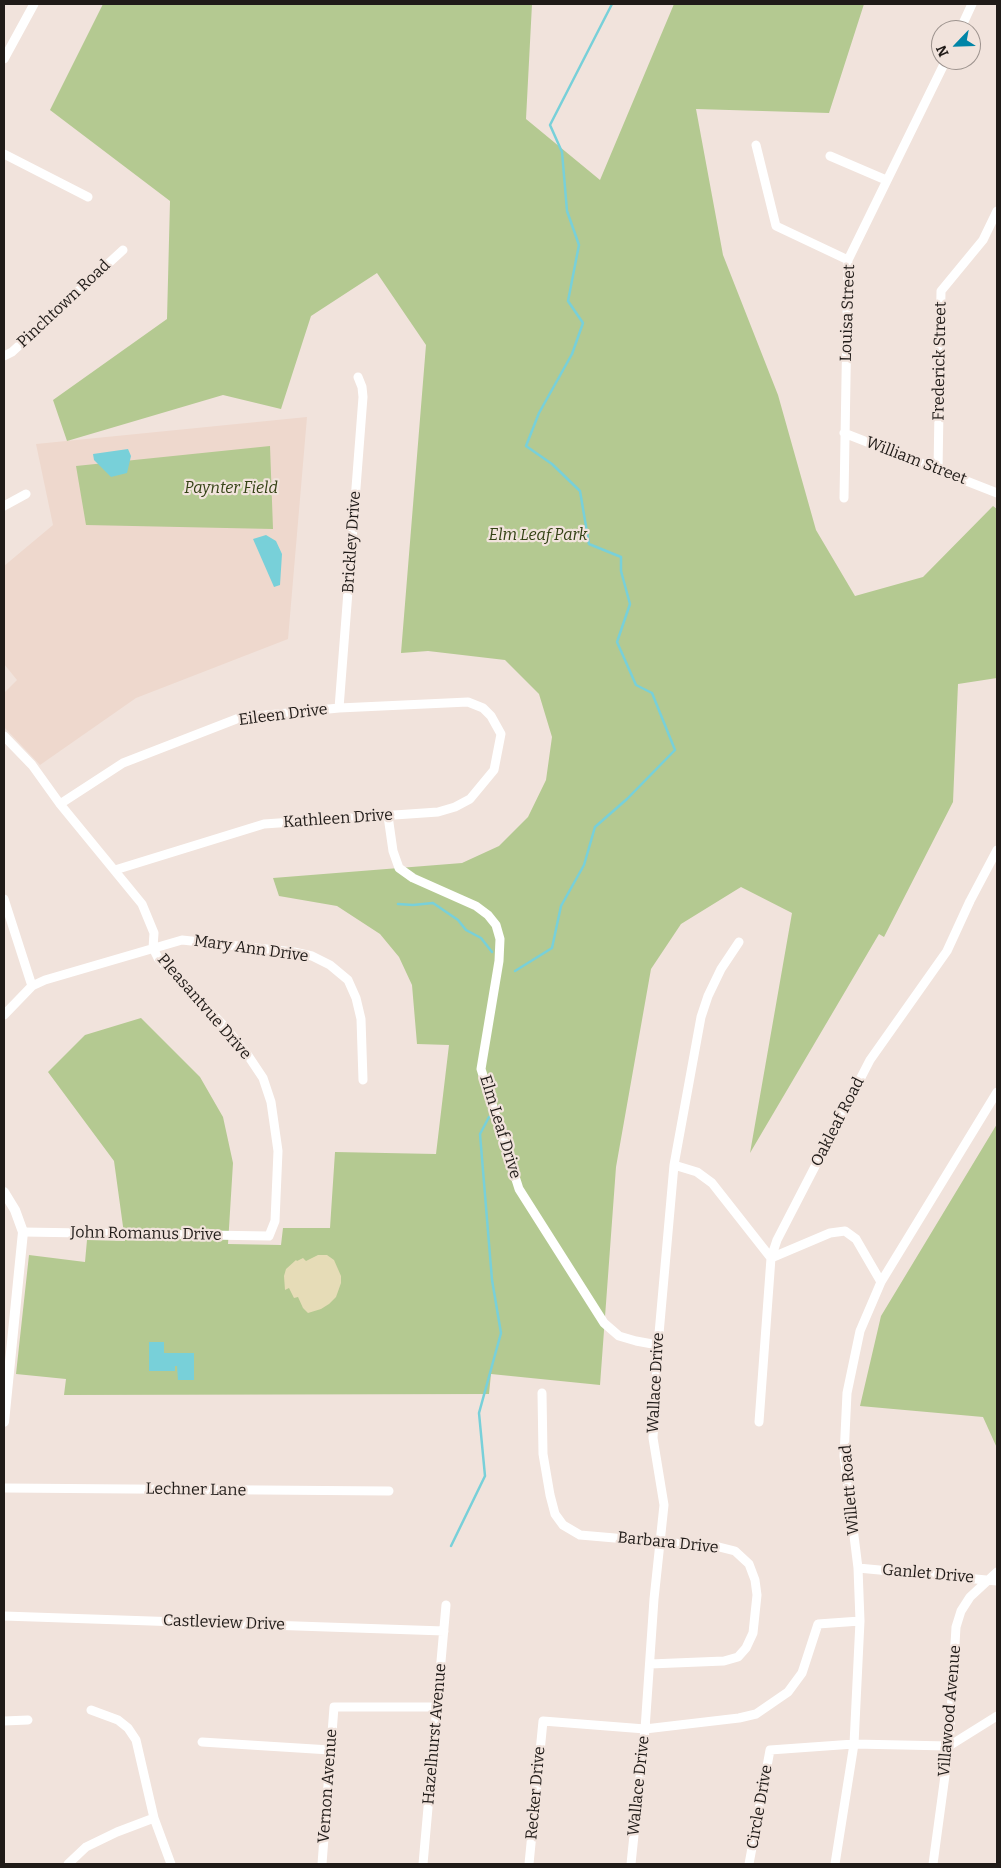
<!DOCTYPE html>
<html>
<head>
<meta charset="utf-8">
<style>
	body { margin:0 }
	#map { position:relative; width:1001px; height:1868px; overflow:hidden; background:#f1e3dc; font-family:Bitter,serif }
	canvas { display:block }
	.frame { position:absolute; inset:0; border:5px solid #201b18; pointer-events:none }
	.north { position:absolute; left:931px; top:20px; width:50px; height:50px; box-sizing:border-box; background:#f1e3dc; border:1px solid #9d938e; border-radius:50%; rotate:246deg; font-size:14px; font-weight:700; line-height:20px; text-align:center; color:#201b18 }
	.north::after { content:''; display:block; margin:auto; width:18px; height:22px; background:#0085a7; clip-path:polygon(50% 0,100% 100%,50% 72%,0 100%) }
</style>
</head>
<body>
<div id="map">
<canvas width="1001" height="1868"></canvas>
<div class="frame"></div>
<div class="north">N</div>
</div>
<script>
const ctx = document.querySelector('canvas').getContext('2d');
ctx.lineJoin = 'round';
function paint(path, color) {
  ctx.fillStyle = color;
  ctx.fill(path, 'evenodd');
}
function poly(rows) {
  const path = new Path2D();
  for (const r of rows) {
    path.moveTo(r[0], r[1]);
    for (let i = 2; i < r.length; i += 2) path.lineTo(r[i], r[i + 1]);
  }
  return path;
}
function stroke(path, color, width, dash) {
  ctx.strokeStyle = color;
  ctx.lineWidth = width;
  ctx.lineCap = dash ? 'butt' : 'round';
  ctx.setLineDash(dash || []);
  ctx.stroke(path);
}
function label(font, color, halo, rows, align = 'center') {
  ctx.font = font + ' Bitter,serif';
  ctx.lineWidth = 4.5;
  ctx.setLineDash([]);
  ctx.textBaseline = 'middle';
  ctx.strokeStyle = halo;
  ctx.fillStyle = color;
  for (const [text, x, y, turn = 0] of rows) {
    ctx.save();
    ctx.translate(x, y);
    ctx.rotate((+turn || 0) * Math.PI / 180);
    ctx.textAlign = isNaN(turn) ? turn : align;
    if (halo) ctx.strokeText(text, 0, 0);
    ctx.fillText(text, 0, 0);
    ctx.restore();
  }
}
const built = poly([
	[307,417,288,639,136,698,40,765,4,727,4,693,17,680,4,664,4,566,53,525,36,444]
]);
const green = poly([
	[103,4,532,4,526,119,600,180,674,4,864,4,829,113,696,109,723,255,778,395,816,530,855,596,923,577,993,506,997,509,997,678,958,684,953,802,884,937,879,934,750,1153,792,913,741,887,681,924,651,969,616,1167,600,1385,491,1374,489,1394,64,1395,66,1379,16,1374,29,1255,85,1262,87,1240,125,1241,114,1161,48,1072,85,1035,141,1018,200,1077,223,1117,233,1163,228,1244,281,1245,283,1228,330,1228,335,1152,436,1154,449,1045,417,1044,412,985,399,957,380,934,337,906,279,896,273,878,462,863,499,846,528,817,546,780,552,737,539,694,505,660,428,651,401,653,426,345,377,273,311,316,281,409,223,395,67,441,53,400,167,319,170,201,50,110],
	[270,446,273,529,86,525,76,466],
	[997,1124,997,1448,983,1417,860,1406,881,1316]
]);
const sand = poly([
	[318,1255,327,1255,334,1260,341,1276,341,1283,336,1297,329,1304,321,1309,308,1313,303,1308,298,1297,294,1298,289,1288,285,1290,284,1276,286,1269,296,1260,297,1261,303,1258,306,1261]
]);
const water = poly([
	[128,449,131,456,127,473,111,477,94,460,93,454],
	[266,535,276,541,282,554,280,585,274,587,253,539],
	[149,1342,164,1342,164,1353,194,1353,194,1380,178,1380,177,1366,175,1366,175,1371,149,1371]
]);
const stream = poly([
	[398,904,413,905,433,903,458,920,466,930,481,938,492,952],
	[515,971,552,948,561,906,584,865,595,827,627,799,675,750,652,693,636,685,617,642,630,604,621,571,621,557,589,544,580,491,552,464,526,446,539,413,572,354,583,323,568,301,579,245,567,211,562,152,550,125,612,4],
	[451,1546,485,1476,479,1413,501,1333,492,1280,480,1134,489,1117]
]);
const minor = poly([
	[960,30,972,4],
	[4,59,34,4],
	[756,145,776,226,848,260],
	[4,154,88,197],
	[830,156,886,180],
	[4,356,12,352,123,250],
	[844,433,997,493],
	[938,470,941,291,983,240,997,211],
	[844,498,848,260,946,60],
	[4,506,26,494],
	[339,708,363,397,362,387,358,377],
	[4,736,32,765,60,804,142,904,154,933,153,948,158,958,226,1028,247,1054,263,1078,271,1102,278,1151,275,1221,269,1236,23,1232],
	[60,804,123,763,239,718,247,717,339,708,468,702,483,708,491,716,501,734,494,770,470,799,455,807,438,812,264,824,115,870],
	[388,816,393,851,399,868,413,878,476,906,488,915,496,925,500,939,499,961,481,1069,519,1189,604,1323,619,1336,636,1341,658,1345],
	[4,899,32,986],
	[4,1015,32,986,45,980,182,940,294,952,312,956,330,965,348,980,356,998,361,1019,363,1080],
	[674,1165,697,1172,712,1183,771,1258,830,1233,845,1231,856,1239,881,1282],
	[542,1393,543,1454,550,1495,555,1514,563,1525,580,1535,719,1547,735,1551,749,1564,755,1580,757,1595,753,1633,746,1648,738,1657,724,1661,650,1664],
	[759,1422,771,1258,777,1240,870,1060,947,951,970,901,997,850],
	[4,1488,389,1491],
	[858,1568,997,1581],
	[4,1616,444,1631],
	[91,1710,118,1720,128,1728,136,1740,154,1818,171,1864],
	[4,1721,28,1720],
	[202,1742,330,1750],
	[68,1864,86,1847,117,1832,154,1818],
	[322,1864,334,1707,438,1707],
	[423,1864,446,1605],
	[529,1864,543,1721,645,1729,739,1718,756,1714,788,1692,802,1673,818,1624,860,1621],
	[631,1864,645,1729,654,1599,664,1505,653,1438,658,1345,674,1165,701,1017,708,996,721,969,739,942],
	[749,1864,770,1750,854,1744,949,1746,997,1716],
	[835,1864,854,1744,860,1621,858,1568,844,1456,847,1393,860,1331,881,1282,997,1092],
	[933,1864,949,1746,956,1627,961,1611,970,1597,997,1572]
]);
const tertiary = poly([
	[4,1192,15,1210,23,1232,4,1422]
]);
const streetNames = [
	["Pinchtown Road",64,304,-43],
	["Louisa Street",848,313,-88],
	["Frederick Street",940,361,-89],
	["William Street",916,461,21],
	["Brickley Drive",352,542,-86],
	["Eileen Drive",283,715,-7],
	["Kathleen Drive",338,819,-4],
	["Mary Ann Drive",251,949,8],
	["Pleasantvue Drive",204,1007,49],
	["Oakleaf Road",838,1122,-63],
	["Elm Leaf Drive",500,1127,73],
	["John Romanus Drive",146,1234,1],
	["Wallace Drive",656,1383,-87],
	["Lechner Lane",196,1490,1],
	["Willett Road",850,1490,-95],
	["Barbara Drive",668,1543,6],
	["Ganlet Drive",928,1574,5],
	["Castleview Drive",224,1623,2],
	["Villawood Avenue",950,1711,-85],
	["Hazelhurst Avenue",435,1734,-85],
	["Vernon Avenue",328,1786,-86],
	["Wallace Drive",639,1786,-84],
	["Recker Drive",536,1793,-85],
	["Circle Drive",760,1807,-80]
];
const parkNames = [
	["Paynter Field",231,489],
	["Elm Leaf Park",538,536]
];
paint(built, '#eed8cd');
paint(green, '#b4c991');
paint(sand, '#e6dcb7');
paint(water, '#78d0d9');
stroke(stream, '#78d0d9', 2.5);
stroke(minor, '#fff', 9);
stroke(tertiary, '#fff', 10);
label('16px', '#201b18', '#f1e3dc', streetNames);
label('italic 16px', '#334114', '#f1e3dc', parkNames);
</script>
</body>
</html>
